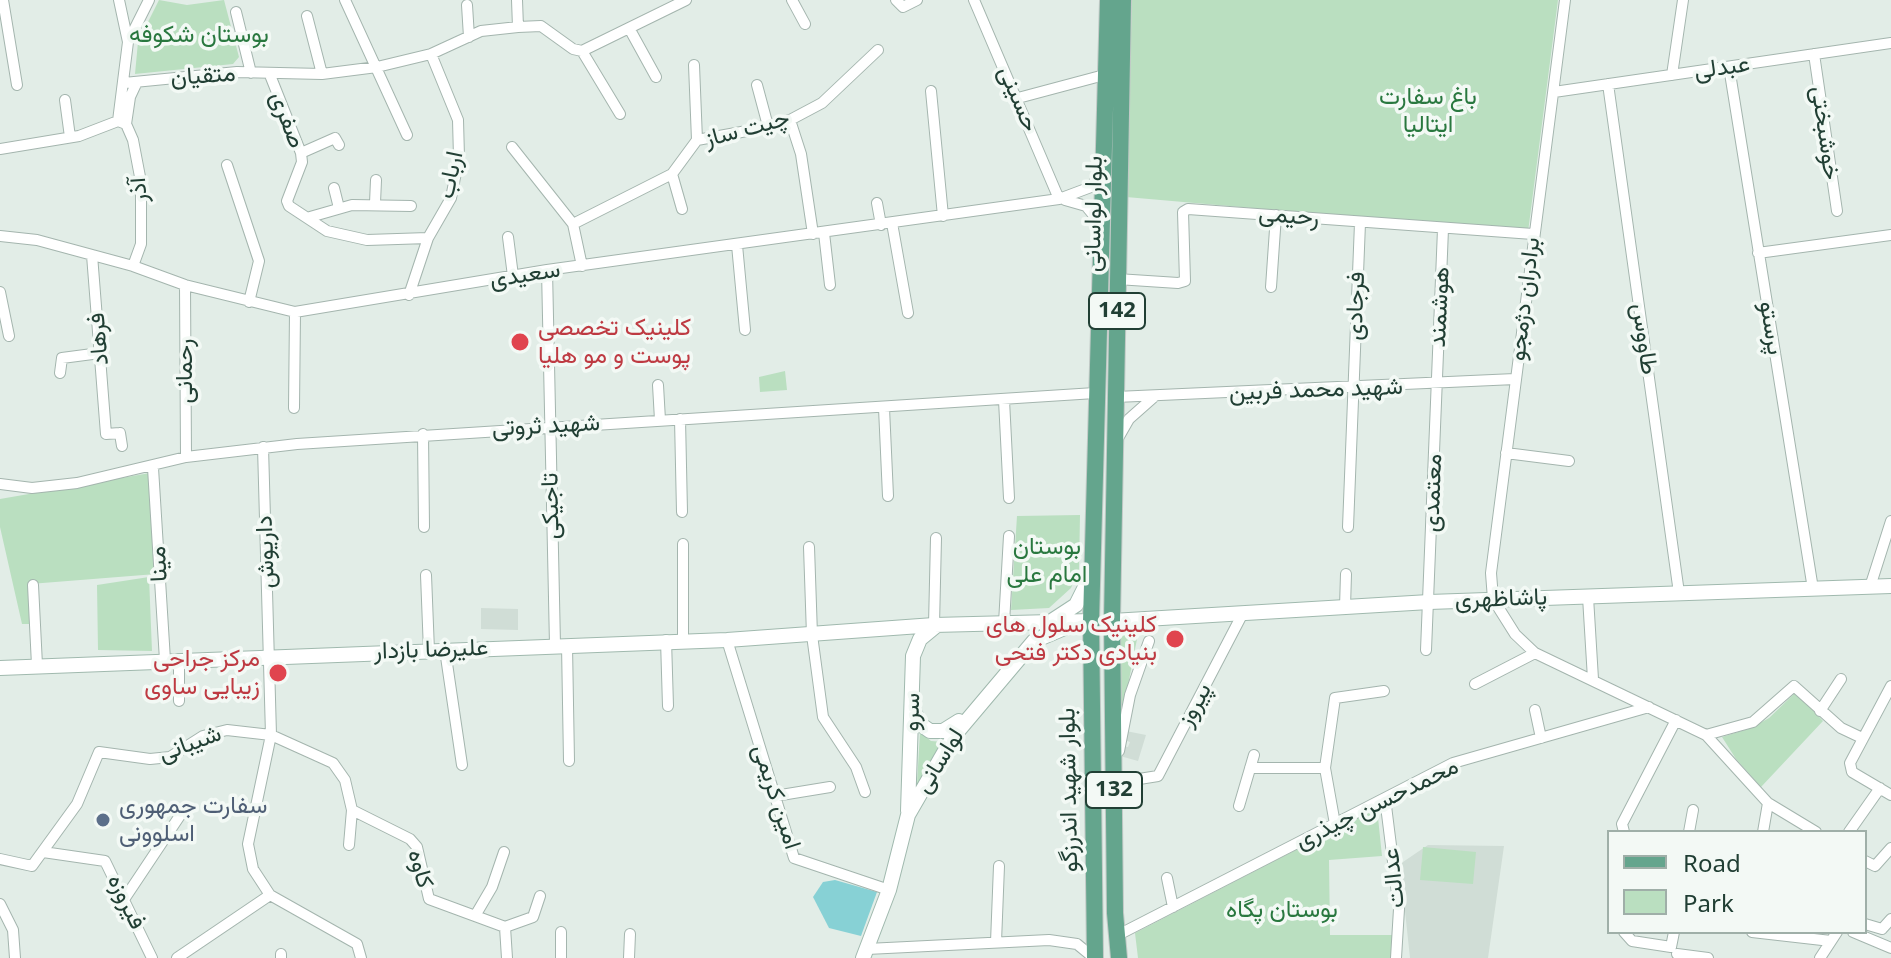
<!DOCTYPE html>
<html>
<head>
<meta charset="utf-8">
<style>
	body { margin:0 }
	#map { position:relative; width:1891px; height:958px; overflow:hidden; background:#e2ede7; font-family:"Noto Sans",sans-serif }
	canvas { display:block }
	.legend { position:absolute; left:1607px; top:830px; width:260px; height:104px; box-sizing:border-box; background:#f3f9f5; border:2px solid #9fafa8; margin:0; padding:10px 14px; list-style:none; font-size:24px; color:#213f34 }
	.legend li { display:flex; align-items:center; gap:16px; height:40px }
	.legend b { width:40px; border:2px solid #9fafa8 }
</style>
</head>
<body>
<div id="map">
<canvas width="1891" height="958"></canvas>
<ul class="legend">
<li><b style="height:10px;background:#64a58d"></b>Road</li>
<li><b style="height:22px;background:#badfc0"></b>Park</li>
</ul>
</div>
<script>
const ctx = document.querySelector('canvas').getContext('2d');
ctx.lineJoin = 'round';
function paint(path, color) {
  ctx.fillStyle = color;
  ctx.fill(path, 'evenodd');
}
function poly(rows) {
  const path = new Path2D();
  for (const r of rows) {
    path.moveTo(r[0], r[1]);
    for (let i = 2; i < r.length; i += 2) path.lineTo(r[i], r[i + 1]);
  }
  return path;
}
function stroke(path, color, width, dash) {
  ctx.strokeStyle = color;
  ctx.lineWidth = width;
  ctx.lineCap = dash ? 'butt' : 'round';
  ctx.setLineDash(dash || []);
  ctx.stroke(path);
}
function label(font, color, halo, rows, align = 'center') {
  ctx.font = font + ' "Noto Sans",Vazirmatn,sans-serif';
  ctx.lineWidth = 7;
  ctx.setLineDash([]);
  ctx.textBaseline = 'middle';
  ctx.strokeStyle = halo;
  ctx.fillStyle = color;
  for (const [text, x, y, turn = 0] of rows) {
    ctx.save();
    ctx.translate(x, y);
    ctx.rotate((+turn || 0) * Math.PI / 180);
    ctx.textAlign = isNaN(turn) ? turn : align;
    if (halo) ctx.strokeText(text, 0, 0);
    ctx.fillText(text, 0, 0);
    ctx.restore();
  }
}
const built = poly([
	[481,608,518,609,518,630,481,629],
	[1126,731,1146,735,1138,761,1120,756,1123,746,1128,747,1130,742,1124,740],
	[1428,845,1504,846,1488,958,1410,958,1400,864]
]);
const green = poly([
	[159,0,187,5,224,0,239,57,233,64,135,74,138,42],
	[1132,0,1558,0,1528,232,1126,197],
	[785,371,787,390,760,392,759,377],
	[150,473,156,574,30,584,31,624,22,624,0,527,0,499],
	[1080,515,1079,570,1071,588,1049,608,1011,610,1017,516],
	[149,577,152,651,98,650,97,585],
	[1130,630,1137,639,1120,726,1118,643,1124,632],
	[1796,692,1823,721,1761,787,1736,759,1722,737,1751,728,1769,718],
	[920,732,931,741,943,742,916,801],
	[1377,808,1382,856,1329,860,1330,935,1394,935,1392,958,1138,958,1135,933],
	[1423,847,1476,852,1473,884,1420,880]
]);
const water = poly([
	[835,880,877,892,861,936,829,928,813,897,823,882]
]);
const street = poly([
	[3,0,17,85],
	[345,0,407,135],
	[517,0,518,27],
	[792,0,805,24],
	[896,0,903,7,917,0],
	[974,0,1059,199],
	[1565,0,1491,573,1493,599,1515,634,1535,653,1706,735,1768,803,1816,832],
	[467,5,469,37],
	[236,12,251,73],
	[307,16,322,74],
	[629,28,656,77],
	[128,42,149,0],
	[582,51,620,114],
	[1814,54,1837,211],
	[694,65,697,140],
	[1729,67,1813,589],
	[270,75,301,153,302,162,287,201,289,206,327,231,367,240,428,238],
	[1672,75,1683,0],
	[124,83,237,72,322,74,377,67,431,54,481,31,518,27,541,26,573,49,582,51,686,0],
	[1608,84,1679,593],
	[757,85,768,126],
	[931,91,943,216],
	[1554,92,1891,43],
	[1018,98,1108,74],
	[65,100,70,137],
	[790,120,801,154,813,234],
	[118,121,126,124,133,140,141,182,141,244,133,266],
	[126,124,130,97,137,82],
	[512,147,573,224,582,266],
	[0,149,79,136,118,121,128,42,119,0],
	[301,153,335,138,339,145],
	[227,165,259,261,249,302],
	[672,174,682,209],
	[334,188,339,208],
	[1065,200,1086,206,1100,223],
	[375,203,376,180],
	[877,203,881,225],
	[310,217,352,205,411,206],
	[892,223,908,313],
	[573,224,672,174,697,140,758,129,790,120,822,103,878,50],
	[824,233,830,285],
	[0,236,37,240,133,266,185,285,295,312,547,270,1059,199,1091,187,1101,173],
	[508,237,513,276],
	[737,245,745,330],
	[1758,253,1891,235],
	[92,255,106,434,120,433,121,440,122,446,120,433],
	[547,270,555,645],
	[1117,279,1178,283,1185,281,1183,212,1188,209,1533,234],
	[185,285,186,457],
	[1271,287,1276,215],
	[0,292,9,336],
	[409,295,428,238,451,198,459,157,458,120,431,54],
	[60,373,62,358,100,353],
	[658,385,660,420],
	[1116,397,1515,379],
	[1004,400,1009,498],
	[294,408,295,312],
	[884,408,888,496],
	[680,419,682,512],
	[423,434,424,527],
	[1117,440,1129,419,1155,396],
	[263,447,271,735,248,844,253,869,270,895,357,944,361,958],
	[1506,453,1569,461],
	[153,468,165,660],
	[0,484,32,488,77,483,186,457,297,444,1095,393],
	[1348,527,1360,223],
	[809,547,812,635,823,717,856,767,865,792],
	[426,575,429,651],
	[33,585,37,665],
	[1870,587,1891,521],
	[1588,597,1593,679],
	[1345,607,1346,574],
	[1004,623,1009,536],
	[934,625,936,538],
	[666,640,668,706],
	[683,640,683,544],
	[727,640,794,858,889,890],
	[567,645,569,761],
	[445,650,462,765],
	[1426,650,1443,229],
	[1475,684,1535,653],
	[1891,686,1850,763,1852,772,1891,795],
	[179,701,179,660],
	[1535,710,1541,738],
	[1820,711,1841,679],
	[1706,735,1753,722,1794,686,1841,728,1860,737],
	[1119,751,1130,695,1149,641],
	[1250,768,1325,768],
	[1133,780,1158,776,1243,613],
	[775,796,830,787],
	[1385,798,1399,909,1396,958],
	[1239,806,1254,755],
	[352,810,410,839,417,847,429,899,505,927,507,958],
	[1335,824,1325,768,1335,698,1384,691],
	[1624,832,1622,824,1676,720],
	[1689,832,1693,810],
	[1763,832,1768,803],
	[1849,832,1880,788],
	[43,852,105,861,152,958],
	[0,859,32,866,77,804,99,752,150,759,170,757,203,736,227,730,271,735,333,763,345,780,352,810,349,845],
	[1865,861,1875,866,1891,848],
	[1167,878,1173,907],
	[125,898,185,808],
	[0,904,13,930,15,958],
	[475,916,492,887,504,852],
	[1865,924,1882,929],
	[505,927,533,917,540,896],
	[1882,929,1891,919],
	[561,932,561,958],
	[1624,932,1632,941,1671,947],
	[1752,932,1831,941],
	[1853,932,1891,948],
	[1118,935,1453,763,1649,707],
	[996,942,999,866],
	[1671,947,1674,932],
	[867,949,1049,940,1077,944,1094,958],
	[1677,954,1708,958],
	[177,958,270,895],
	[281,958,281,954],
	[629,958,630,934],
	[1820,958,1837,932]
]);
const secondary = poly([
	[1053,620,1076,605,1090,577],
	[1112,621,1429,602,1891,586],
	[0,668,727,640,934,625,1091,621],
	[914,711,920,724,930,731,943,731,959,721],
	[908,811,913,656,920,639,937,625],
	[863,958,889,890,908,815,953,737,1034,641,1067,627]
]);
const primary = poly([
	[1095,958,1091,621,1108,0],
	[1119,958,1115,913,1112,621,1123,0]
]);
const markers = [
	[520,342,10,"#e0444e"],
	[1175,639,10,"#e0444e"],
	[278,673,10,"#e0444e"],
	[103,820,8,"#5c6f8a"]
];
const shields = [
	[1117,311,56],
	[1114,790,56]
];
const shieldNames = [
	["142",1117,311],
	["132",1114,790]
];
const parkNames = [
	["بوستان شکوفه",199,35],
	["باغ سفارت",1428,97],
	["ایتالیا",1428,125],
	["بوستان",1047,547],
	["امام علی",1047,575],
	["بوستان پگاه",1282,910]
];
const streetNames = [
	["عبدلی",1722,68,-8],
	["متقیان",203,76,-4],
	["حسینی",1018,99,67],
	["صفری",287,120,69],
	["چیت ساز",747,129,-15],
	["خوشبختی",1825,133,82],
	["ارباب",451,175,-78],
	["آذر",139,190,-94],
	["بلوار لواسانی",1094,214,-89],
	["رحیمی",1289,216,5],
	["سعیدی",525,275,-9],
	["برادران دژمجو",1525,299,-83],
	["فرجادی",1356,306,-88],
	["هوشمند",1440,307,-87],
	["پرستو",1771,328,81],
	["فرهاد",99,339,-95],
	["طاووس",1644,339,82],
	["رحمانی",185,371,-90],
	["شهید محمد فربین",1316,390,-2],
	["شهید ثروتی",546,426,-3],
	["معتمدی",1433,493,-88],
	["تاجیکی",551,506,-91],
	["داریوش",266,552,-92],
	["مینا",159,564,-93],
	["پاشاظهری",1501,599,-2],
	["علیرضا بازدار",431,650,-2],
	["پیروز",1195,705,-62],
	["سرو",912,712,-88],
	["شیبانی",190,744,-20],
	["لواسانی",940,761,-58],
	["بلوار شهید اندرزگو",1069,790,-91],
	["امین کریمی",776,797,72],
	["محمدحسن چیذری",1377,804,-26],
	["کاوه",420,869,74],
	["عدالت",1394,878,-96],
	["فیروزه",126,902,64]
];
const healthNames = [
	["کلینیک تخصصی",538,328,"left"],
	["پوست و مو هلیا",538,356,"left"],
	["کلینیک سلول های",1157,625],
	["بنیادی دکتر فتحی",1157,653],
	["مرکز جراحی",260,659],
	["زیبایی ساوی",260,687]
];
const serviceNames = [
	["سفارت جمهوری",119,806],
	["اسلوونی",119,834]
];
paint(built, '#d0ddd6');
paint(green, '#badfc0');
paint(water, '#87d1d5');
stroke(street, '#a4b5ae', 12);
stroke(secondary, '#a0b9ae', 16);
stroke(primary, '#c1c9c6', 18);
stroke(street, '#fff', 10);
stroke(secondary, '#fff', 14);
stroke(primary, '#64a58d', 16);
for (const [x, y, r, color] of markers) {
  const dot = new Path2D();
  dot.arc(x, y, r, 0, 2 * Math.PI);
  ctx.fillStyle = color;
  ctx.fill(dot);
  stroke(dot, '#f3f9f5', 3);
}
for (const [x, y, w] of shields) {
  const box = new Path2D();
  box.roundRect(x - w / 2, y - 18, w, 36, 6);
  ctx.fillStyle = '#f3f9f5';
  ctx.fill(box);
  stroke(box, '#213f34', 2);
}
label('bold 22px', '#213f34', null, shieldNames);
label('24px', '#29783f', '#f3f9f5', parkNames);
label('24px', '#213f34', '#f3f9f5', streetNames);
label('24px', '#be3a42', '#f3f9f5', healthNames, 'right');
label('24px', '#4e5e75', '#f3f9f5', serviceNames, 'left');
</script>
</body>
</html>
